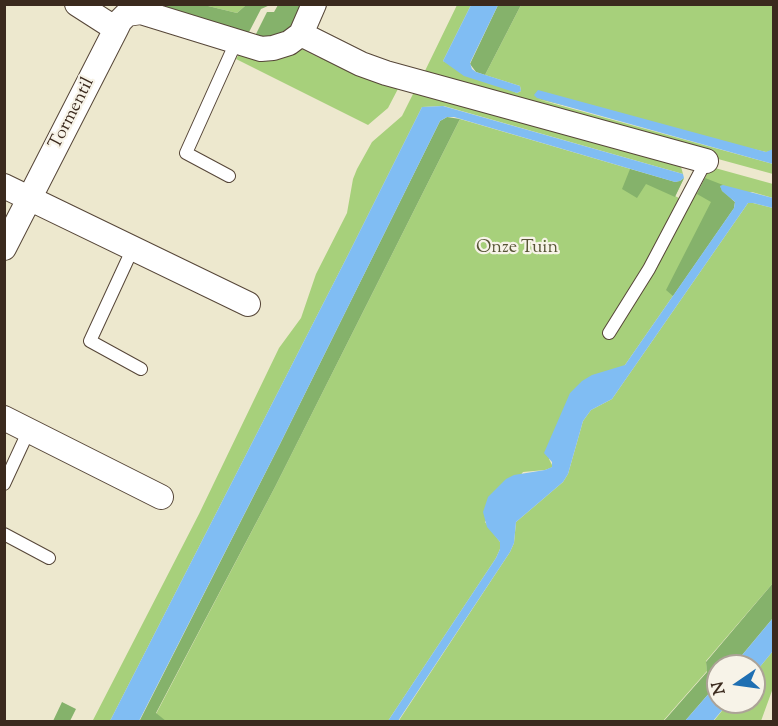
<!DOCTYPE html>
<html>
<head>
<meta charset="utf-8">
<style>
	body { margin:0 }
	#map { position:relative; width:778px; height:726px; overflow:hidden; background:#ede8ce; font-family:"Sorts Mill Goudy",serif }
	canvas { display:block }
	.frame { position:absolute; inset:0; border:6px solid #3b2a1e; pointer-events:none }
	.north { position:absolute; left:706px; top:654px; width:60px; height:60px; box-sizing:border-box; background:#f7f3e8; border:2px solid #aca397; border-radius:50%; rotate:257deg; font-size:16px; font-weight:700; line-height:24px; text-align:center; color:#3b2a1e }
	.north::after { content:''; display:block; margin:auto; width:21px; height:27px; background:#1f6fb2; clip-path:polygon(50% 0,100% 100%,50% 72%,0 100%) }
</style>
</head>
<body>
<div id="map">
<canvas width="778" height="726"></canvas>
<div class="frame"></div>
<div class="north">N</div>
</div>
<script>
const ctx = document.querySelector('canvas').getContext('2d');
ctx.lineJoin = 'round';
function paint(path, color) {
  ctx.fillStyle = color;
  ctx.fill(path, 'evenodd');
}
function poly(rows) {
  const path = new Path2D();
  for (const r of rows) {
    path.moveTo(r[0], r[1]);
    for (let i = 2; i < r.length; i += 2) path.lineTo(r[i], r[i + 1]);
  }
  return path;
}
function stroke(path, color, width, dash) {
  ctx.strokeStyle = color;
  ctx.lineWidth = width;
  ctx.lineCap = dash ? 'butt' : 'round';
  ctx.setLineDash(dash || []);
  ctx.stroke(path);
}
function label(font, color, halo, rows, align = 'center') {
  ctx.font = font + ' "Sorts Mill Goudy",serif';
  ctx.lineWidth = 4.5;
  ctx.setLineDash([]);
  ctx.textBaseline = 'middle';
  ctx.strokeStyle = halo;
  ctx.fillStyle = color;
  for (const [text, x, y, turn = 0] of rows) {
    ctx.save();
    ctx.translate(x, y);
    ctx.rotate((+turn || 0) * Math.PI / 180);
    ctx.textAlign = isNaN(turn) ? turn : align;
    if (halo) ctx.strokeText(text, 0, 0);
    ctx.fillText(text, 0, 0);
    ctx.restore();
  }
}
const green = poly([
	[204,5,246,5,237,13],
	[457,5,471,5,443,61,517,93,521,91,520,86,485,75,521,5,773,5,772,151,766,152,537,99,773,164,773,174,513,103,423,75],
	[302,49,320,58,323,54,400,85,388,108,368,125,236,59,239,54,262,61,275,60],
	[415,90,680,163,683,174,444,106,422,107,348,255,110,721,92,722,199,514,279,348,301,318,316,274,347,213,353,179,357,169,372,142,402,116],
	[460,119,675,182,680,181,684,178,675,196,685,201,691,190,697,193,708,172,715,168,773,184,773,198,752,192,731,196,734,208,625,365,549,459,553,467,545,470,523,472,485,522,500,542,500,549,496,558,388,721,166,722,156,714,275,487],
	[748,203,753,203,773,208,773,583,706,661,707,671,663,721,398,722,510,552,514,543,516,522,563,482,568,474,583,421,591,410,612,399],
	[773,651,773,688,761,721,713,722,729,702,754,702,754,674]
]);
const forest = poly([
	[146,5,204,5,237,13,246,5,270,5,261,9,248,34],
	[278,5,305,5,291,31,277,40,255,36,267,12,274,12],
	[498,5,521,5,485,75,476,72,470,64],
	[447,117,460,119,275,487,156,713,166,721,139,722,280,444,440,121],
	[630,169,675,182,680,181,684,178,675,197,646,184,637,198,622,189],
	[705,178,723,185,720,186,722,191,735,202,734,208,673,296,666,290,711,202,697,194],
	[773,583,773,618,733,666,718,666,718,683,685,721,663,722,707,672,706,662],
	[62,702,76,709,70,721,53,721]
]);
const water = poly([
	[471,5,498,5,470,63,472,69,476,72,520,86,521,91,517,93,464,76,443,61],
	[538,90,766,152,773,149,773,164,537,98,534,95],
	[443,106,683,174,684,178,680,181,675,182,454,117,447,117,440,121,280,444,139,721,110,721,348,255,422,107],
	[723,185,773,198,773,208,753,203,748,203,612,399,591,410,583,421,568,474,563,482,516,522,514,543,510,552,398,721,388,721,496,558,500,549,500,542,487,527,483,512,488,497,506,479,514,475,545,470,552,467,552,462,544,453,570,393,582,381,592,375,625,365,734,208,735,202,722,191,720,186],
	[773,618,773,651,754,674,754,666,733,666],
	[718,683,718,702,729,702,713,721,685,721]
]);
const lane = poly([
	[229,176,186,153,236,42],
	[133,248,90,341,141,369],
	[609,333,649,269,706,161],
	[4,484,29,430],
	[4,534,49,558]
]);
const street = poly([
	[77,4,116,29],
	[301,34,361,64,386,73,706,161],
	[4,186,248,304],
	[4,248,116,29,120,21,127,14,141,12,261,49,273,48,289,43,301,34,314,4],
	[4,418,161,497]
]);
const streetNames = [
	["Tormentil",73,114,-63]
];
const parkNames = [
	["Onze Tuin",517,249]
];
paint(green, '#a7d07b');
paint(forest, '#85b26b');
paint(water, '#80bdf3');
stroke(lane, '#564638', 14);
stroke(street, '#564638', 26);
stroke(lane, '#fff', 12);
stroke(street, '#fff', 24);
label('18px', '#3b2a1e', '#f7f3e8', streetNames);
label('18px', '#565435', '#f7f3e8', parkNames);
</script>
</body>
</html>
